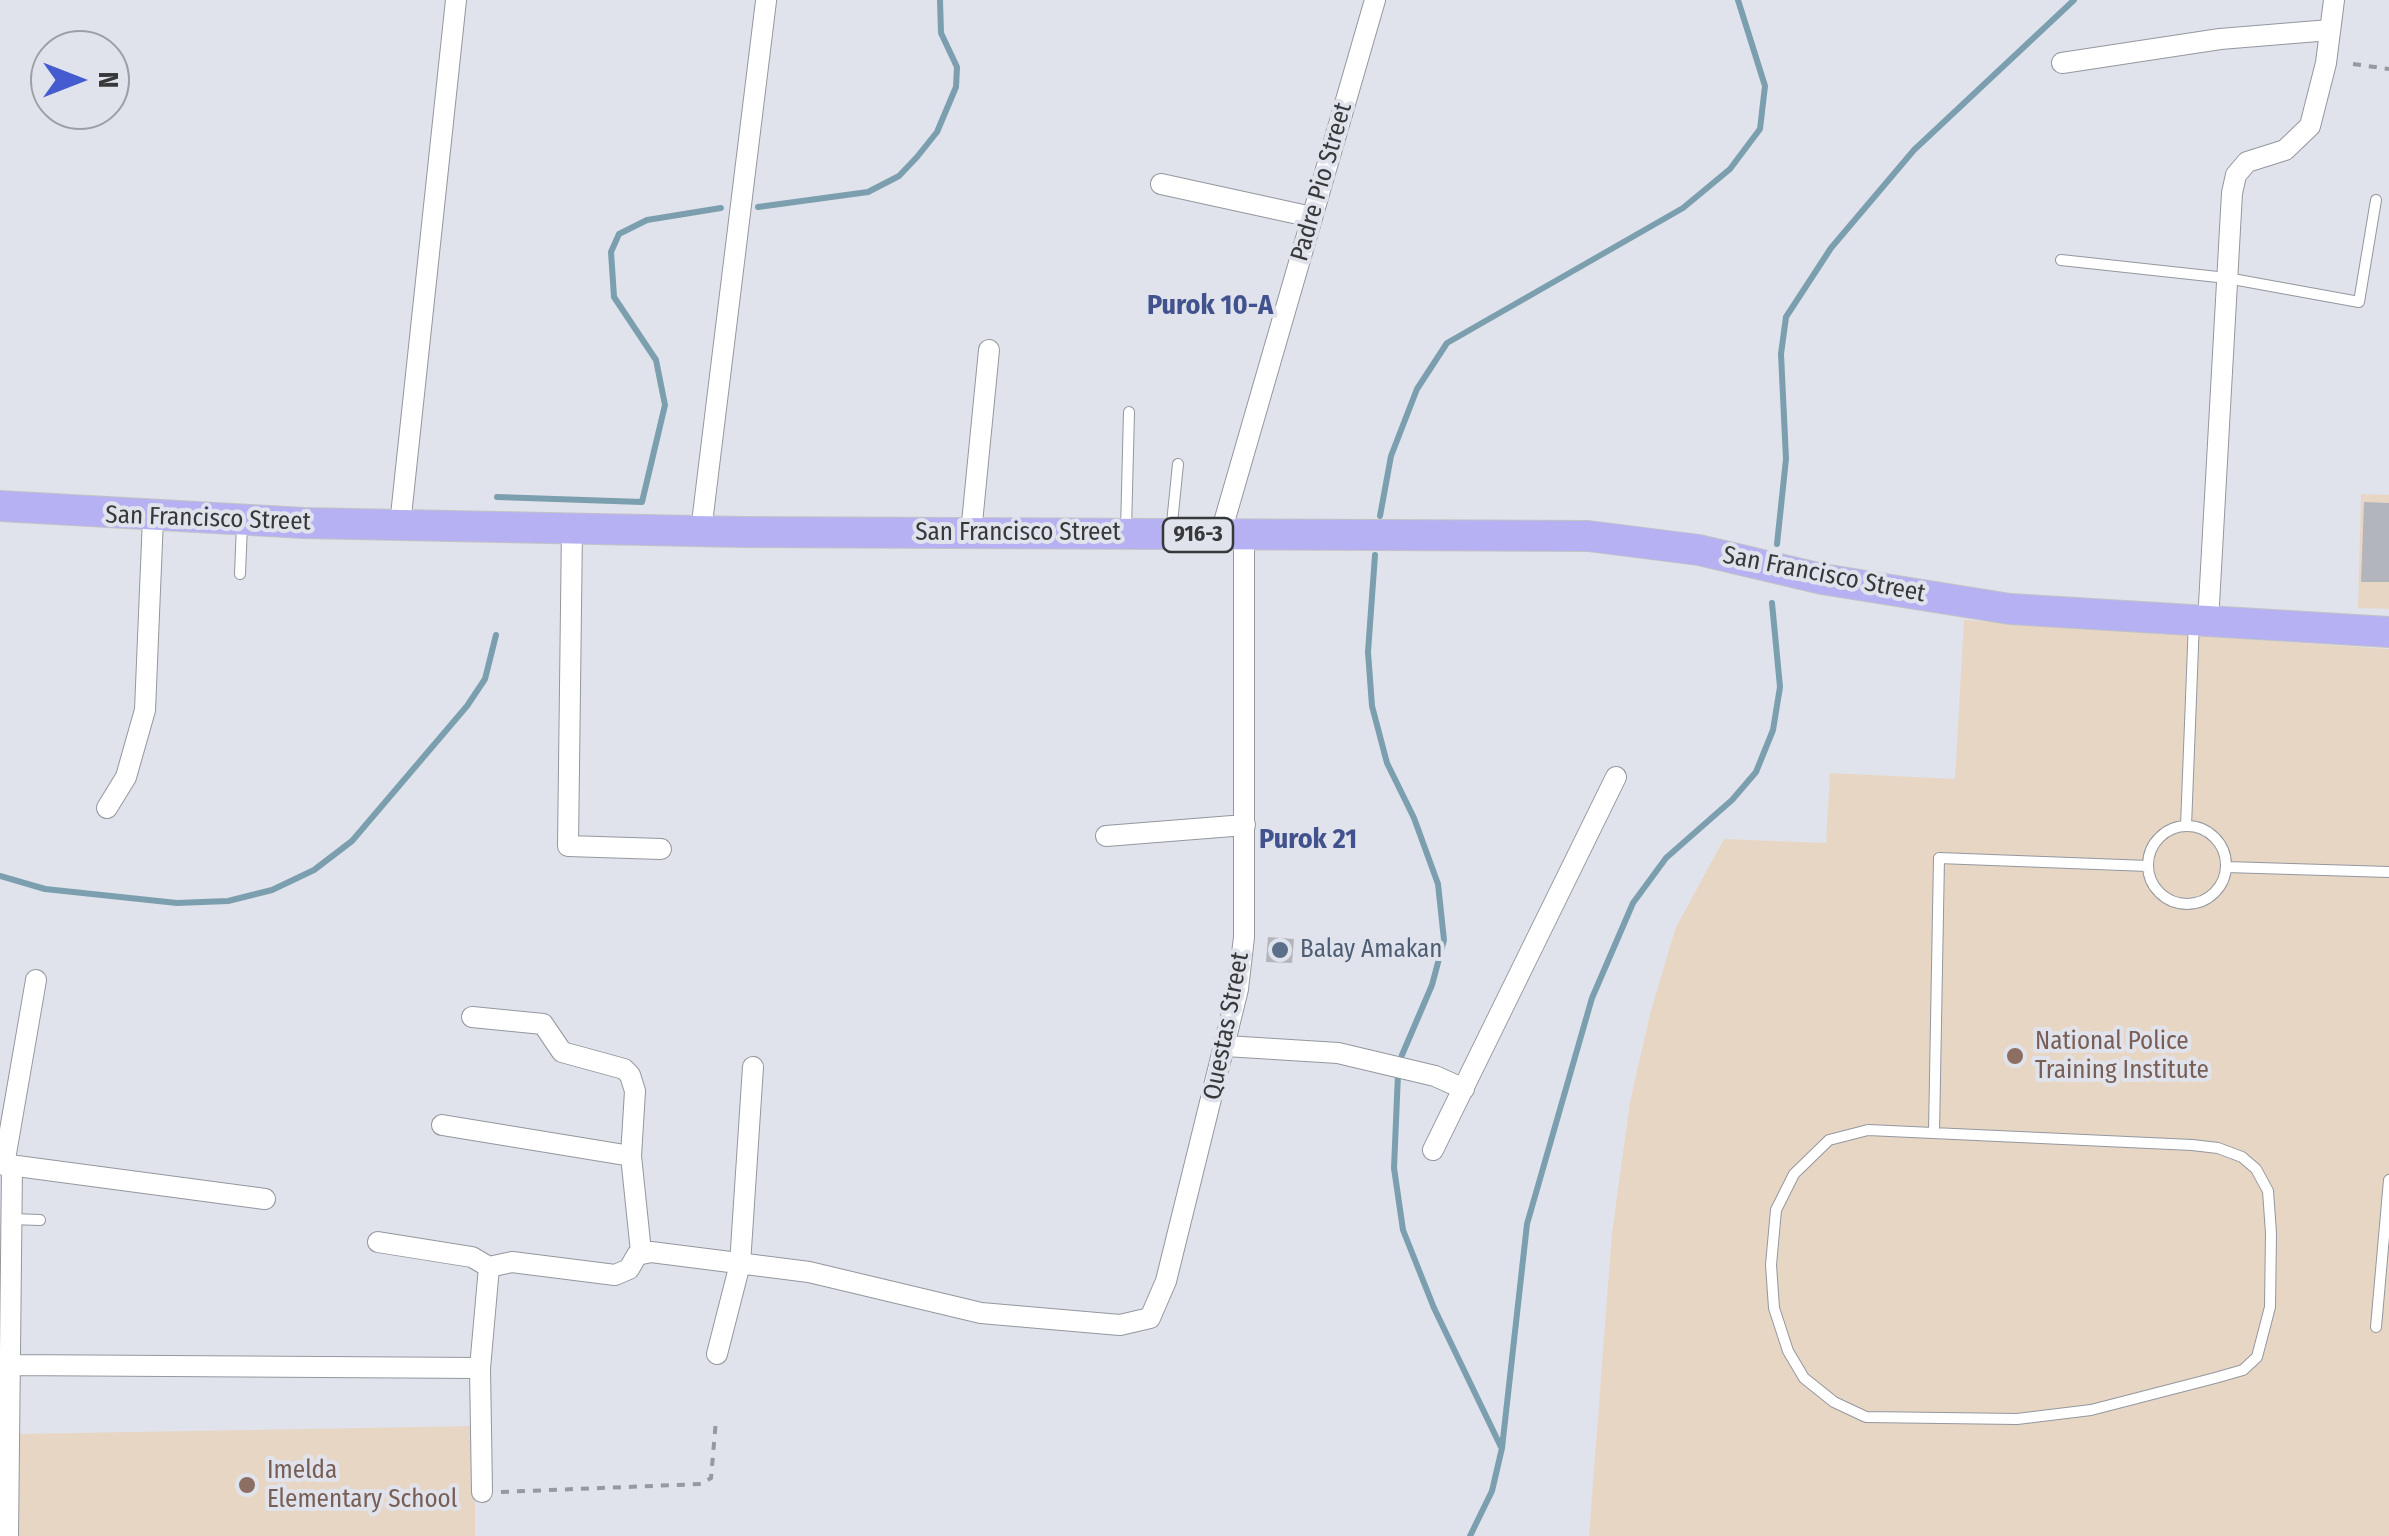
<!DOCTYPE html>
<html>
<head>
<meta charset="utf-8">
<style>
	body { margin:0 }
	#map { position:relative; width:2389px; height:1536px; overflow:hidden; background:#e0e3eb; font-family:"Fira Sans Condensed",sans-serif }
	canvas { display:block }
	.north { position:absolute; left:30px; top:30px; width:100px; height:100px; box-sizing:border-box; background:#e0e3eb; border:2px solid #9c9fa4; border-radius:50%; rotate:90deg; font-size:28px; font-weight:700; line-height:40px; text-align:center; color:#36383a }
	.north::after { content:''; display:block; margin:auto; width:35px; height:45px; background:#455cd0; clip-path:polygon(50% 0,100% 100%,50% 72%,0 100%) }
</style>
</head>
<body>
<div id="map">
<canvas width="2389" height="1536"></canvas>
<div class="north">N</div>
</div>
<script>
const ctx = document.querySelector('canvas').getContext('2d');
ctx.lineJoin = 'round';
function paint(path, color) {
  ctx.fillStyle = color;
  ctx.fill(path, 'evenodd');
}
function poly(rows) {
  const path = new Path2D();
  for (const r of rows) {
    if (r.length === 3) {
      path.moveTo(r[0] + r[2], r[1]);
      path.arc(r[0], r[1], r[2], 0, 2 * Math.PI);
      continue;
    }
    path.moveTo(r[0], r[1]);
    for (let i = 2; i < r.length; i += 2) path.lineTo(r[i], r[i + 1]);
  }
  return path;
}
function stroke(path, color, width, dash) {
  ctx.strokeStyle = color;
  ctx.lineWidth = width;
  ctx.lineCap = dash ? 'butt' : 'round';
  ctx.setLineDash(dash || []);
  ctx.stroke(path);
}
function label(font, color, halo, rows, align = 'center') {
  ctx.font = font + ' "Fira Sans Condensed",sans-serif';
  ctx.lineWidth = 8;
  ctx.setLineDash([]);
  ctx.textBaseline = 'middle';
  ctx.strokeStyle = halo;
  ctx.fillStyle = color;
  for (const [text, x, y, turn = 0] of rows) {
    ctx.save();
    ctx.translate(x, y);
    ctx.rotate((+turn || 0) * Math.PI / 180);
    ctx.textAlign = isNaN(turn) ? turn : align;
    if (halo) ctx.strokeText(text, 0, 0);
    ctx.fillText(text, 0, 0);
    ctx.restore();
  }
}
const education = poly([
	[2361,494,2389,495,2389,609,2358,608],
	[1964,620,2389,649,2389,1536,1589,1536,1612,1233,1630,1102,1651,1010,1676,927,1724,839,1826,843,1830,773,1955,779],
	[475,1426,475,1536,18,1536,19,1434]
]);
const stream = poly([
	[758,207,868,192,899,176,917,157,937,132,956,87,957,67,941,33,940,0],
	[497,497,642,502,665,405,656,360,614,297,611,252,619,234,647,220,721,208],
	[1380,516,1391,456,1417,389,1447,343,1683,208,1730,169,1760,129,1765,86,1738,0],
	[1777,544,1786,459,1781,354,1786,317,1831,248,1914,150,2074,0],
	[1375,555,1368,652,1372,706,1387,763,1414,818,1438,884,1444,940,1432,985,1402,1055],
	[0,876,45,889,177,903,228,901,272,890,314,870,352,841,467,706,485,679,496,635],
	[1398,1074,1394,1168,1403,1230,1434,1308,1501,1447],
	[1470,1536,1492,1491,1502,1448,1527,1224,1592,998,1633,903,1666,858,1732,800,1756,772,1773,730,1780,687,1772,603]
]);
const building = poly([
	[2364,502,2389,503,2389,582,2361,582],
	[1268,937,1294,939,1292,963,1266,962]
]);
const path = poly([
	[2353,64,2389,69],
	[501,1492,701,1484,711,1478,716,1420]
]);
const lane = poly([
	[2061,260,2227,278,2359,302,2376,200],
	[1126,530,1129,412],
	[1171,533,1178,464],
	[240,574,242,525],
	[2186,826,2194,621],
	[2187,865,39],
	[2226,867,2389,872],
	[1868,1130,2192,1145,2218,1148,2242,1157,2256,1169,2268,1191,2271,1233,2270,1307,2257,1357,2243,1370,2215,1378,2091,1410,2017,1419,1866,1417,1834,1402,1804,1378,1788,1351,1774,1308,1771,1265,1776,1210,1794,1174,1829,1140,1868,1130],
	[1934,1132,1939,858,2148,866],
	[11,1219,40,1220],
	[2376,1327,2389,1180]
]);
const street = poly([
	[2062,63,2220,39,2330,30],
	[1161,184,1312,217],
	[400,525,456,0],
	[572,528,568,846,661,849],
	[701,531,766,1],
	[971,533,989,350],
	[1220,536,1375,0],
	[2208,622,2232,193,2236,175,2247,162,2285,150,2310,126,2326,63,2334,0],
	[107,808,126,777,145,710,153,518],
	[1106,836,1245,825],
	[472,1017,543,1024,562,1052,624,1069,630,1075,635,1091,631,1156,641,1252],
	[1226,1046,1338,1053,1435,1076,1464,1089],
	[442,1125,631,1156],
	[1433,1150,1616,777],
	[2,1164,265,1199],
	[4,1165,36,980],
	[378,1242,472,1257,489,1267],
	[489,1267,512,1262,615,1275,629,1269,637,1255,651,1252,809,1272,981,1313,1120,1325,1150,1318,1166,1281,1238,989,1244,937,1244,536],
	[717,1354,740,1264,753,1067],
	[9,1365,480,1368],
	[482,1492,480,1368,489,1267],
	[8,1536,12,1166]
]);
const primary = poly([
	[0,506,304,523,743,532,1588,536,1699,550,1822,579,2010,609,2389,632]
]);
const markers = [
	[1280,950,10,"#5c6f8a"],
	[2015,1056,10,"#8d6e63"],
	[247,1485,10,"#8d6e63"]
];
const shields = [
	[1198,535,70]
];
const shieldNames = [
	["916-3",1198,535]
];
const streetNames = [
	["Padre Pio Street",1322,182,-74],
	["San Francisco Street",208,519,2],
	["San Francisco Street",1018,533],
	["San Francisco Street",1824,575,11],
	["Questas Street",1227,1026,-79]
];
const serviceNames = [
	["Balay Amakan",1300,950]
];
const educationNames = [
	["National Police",2035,1042],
	["Training Institute",2035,1071],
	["Imelda",267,1471],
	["Elementary School",267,1500]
];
const neighbourhoodNames = [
	["Purok 10-A",1210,306],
	["Purok 21",1308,840]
];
paint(education, '#e8d6c5');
stroke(stream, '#7b9fae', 6);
paint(building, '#b2b5bc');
stroke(lane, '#93979e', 12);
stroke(street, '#93979e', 22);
stroke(primary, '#c3c3c4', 32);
stroke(path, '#96999e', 4, [8, 8]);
stroke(lane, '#fff', 10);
stroke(street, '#fff', 20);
stroke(primary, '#b5b1f3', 30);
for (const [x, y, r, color] of markers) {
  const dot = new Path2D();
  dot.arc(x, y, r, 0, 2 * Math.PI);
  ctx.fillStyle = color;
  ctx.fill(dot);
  stroke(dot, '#e0e3eb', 4);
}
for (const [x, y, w] of shields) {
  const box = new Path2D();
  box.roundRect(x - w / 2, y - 17, w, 34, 8);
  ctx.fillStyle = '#e0e3eb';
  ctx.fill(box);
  stroke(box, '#36383a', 2.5);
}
label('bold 22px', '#36383a', null, shieldNames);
label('25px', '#36383a', '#e0e3eb', streetNames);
label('25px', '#4e5e75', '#e0e3eb', serviceNames, 'left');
label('25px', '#785e54', '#e0e3eb', educationNames, 'left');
label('bold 28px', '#42528e', '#e0e3eb', neighbourhoodNames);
</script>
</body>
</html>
